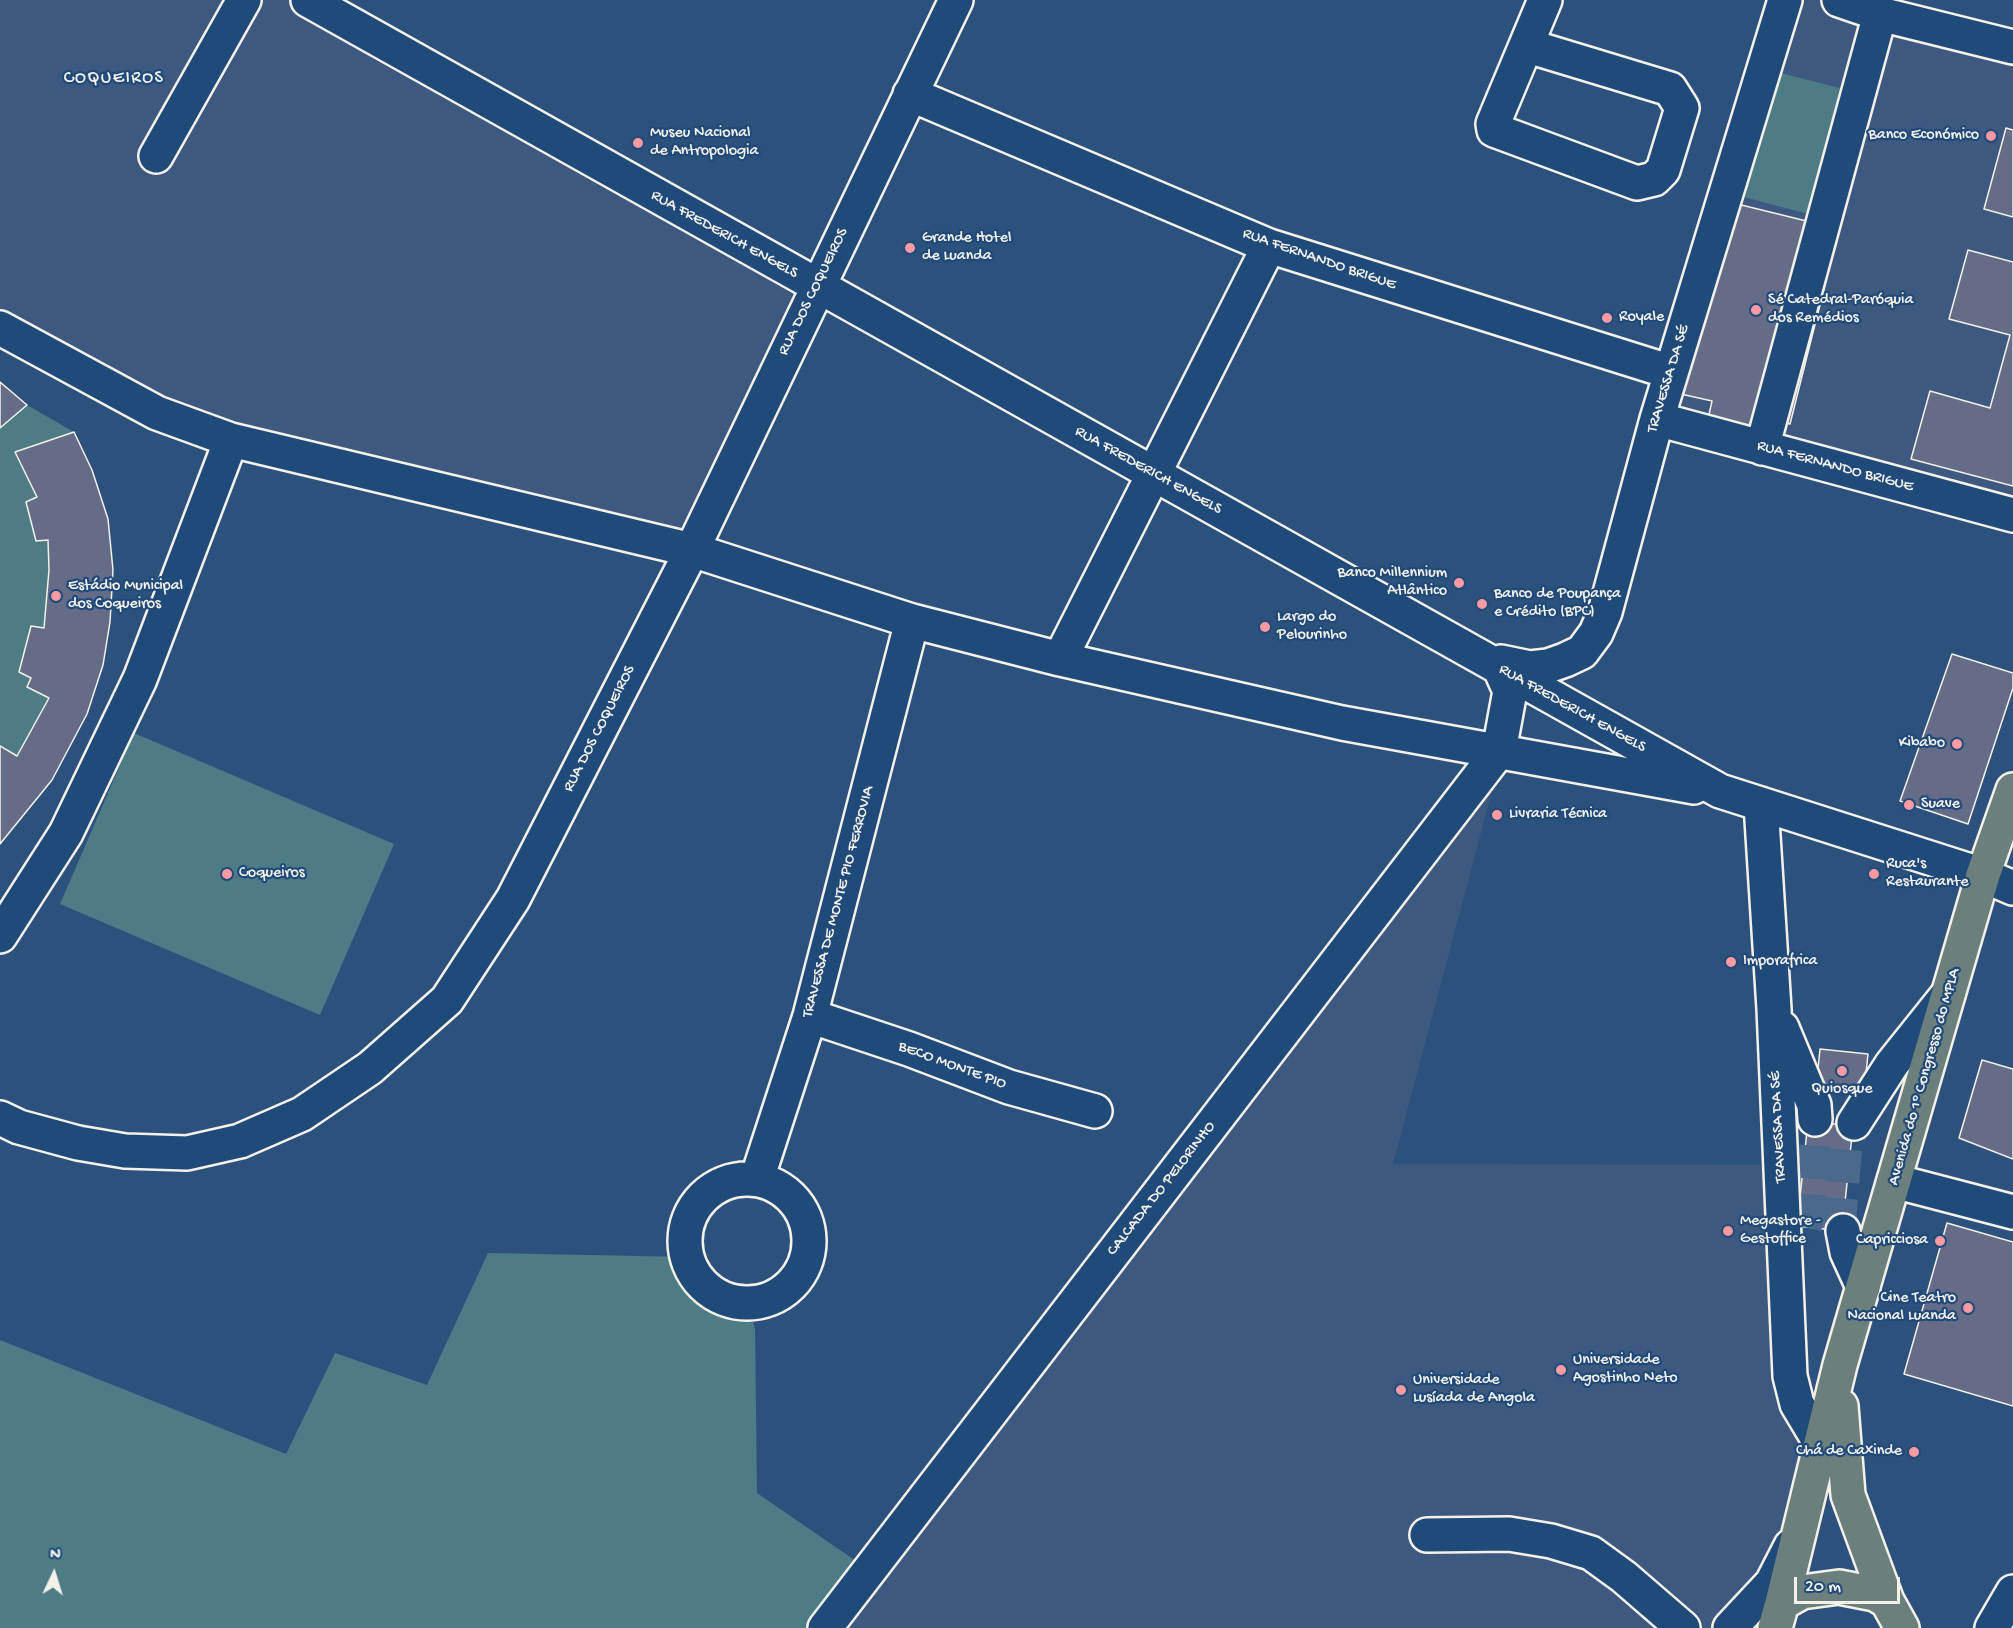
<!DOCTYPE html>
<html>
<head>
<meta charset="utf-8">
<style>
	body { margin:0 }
	#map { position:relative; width:2013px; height:1628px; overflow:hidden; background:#2d517d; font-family:"Gochi Hand",sans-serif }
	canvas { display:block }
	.north { position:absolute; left:24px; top:1544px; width:60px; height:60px; -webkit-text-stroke:4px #1f4a7a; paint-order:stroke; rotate:4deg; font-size:16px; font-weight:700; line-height:24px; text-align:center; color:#f4f1e8 }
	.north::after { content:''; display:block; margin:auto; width:21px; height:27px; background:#f4f1e8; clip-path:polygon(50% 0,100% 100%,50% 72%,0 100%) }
	.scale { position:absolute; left:1794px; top:1577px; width:106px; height:27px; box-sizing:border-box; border:3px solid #f4f1e8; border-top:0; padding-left:8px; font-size:18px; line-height:21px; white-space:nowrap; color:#f4f1e8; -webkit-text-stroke:4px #1f4a7a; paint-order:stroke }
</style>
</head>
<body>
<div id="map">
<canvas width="2013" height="1628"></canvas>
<div class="north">N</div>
<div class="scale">20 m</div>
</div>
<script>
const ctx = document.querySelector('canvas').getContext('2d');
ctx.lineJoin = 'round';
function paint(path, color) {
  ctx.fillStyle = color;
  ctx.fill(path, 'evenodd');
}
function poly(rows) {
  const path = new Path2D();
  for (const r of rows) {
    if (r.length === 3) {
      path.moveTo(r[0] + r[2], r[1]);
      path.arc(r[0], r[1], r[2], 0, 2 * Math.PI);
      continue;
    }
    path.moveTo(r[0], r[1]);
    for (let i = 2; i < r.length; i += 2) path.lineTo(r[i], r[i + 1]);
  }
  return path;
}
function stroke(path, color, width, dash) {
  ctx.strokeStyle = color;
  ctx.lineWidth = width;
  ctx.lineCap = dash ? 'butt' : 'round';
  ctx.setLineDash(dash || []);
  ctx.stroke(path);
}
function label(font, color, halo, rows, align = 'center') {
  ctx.font = font + ' "Gochi Hand",sans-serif';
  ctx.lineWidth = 4.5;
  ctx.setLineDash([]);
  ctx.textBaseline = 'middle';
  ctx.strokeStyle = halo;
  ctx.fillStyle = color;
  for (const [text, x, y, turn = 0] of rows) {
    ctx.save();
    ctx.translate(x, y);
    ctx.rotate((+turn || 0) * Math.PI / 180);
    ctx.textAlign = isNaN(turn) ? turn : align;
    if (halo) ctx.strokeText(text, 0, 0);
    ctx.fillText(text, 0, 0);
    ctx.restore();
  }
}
const built = poly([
	[0,0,309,0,816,287,692,550,234,435,0,328],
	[1785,0,1840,0,2013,47,2013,515,1657,419],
	[1497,772,1393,1164,1781,1165,1790,1376,1821,1444,1796,1544,1730,1628,825,1628]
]);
const green = poly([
	[1753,66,1875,97,1842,223,1721,191],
	[0,382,27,405,74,432,92,470,108,519,110,622,103,665,87,714,52,780,0,844],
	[134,733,394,844,320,1015,60,904],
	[488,1253,687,1257,695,1276,709,1290,748,1304,755,1329,757,1493,869,1570,825,1628,0,1628,0,1340,286,1454,335,1353,427,1385]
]);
const building = poly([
	[2006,128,2013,130,2013,217,1984,209,2006,128],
	[1721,200,1839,229,1790,424,1758,416,1754,430,1708,419,1712,401,1672,392,1721,200],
	[1968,250,2013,262,2013,486,1911,459,1930,391,1990,408,2010,335,1949,319,1968,250],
	[0,382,27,405,0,428,0,382],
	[74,432,92,470,108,519,113,570,110,622,103,665,87,714,52,780,0,844,0,746,17,756,49,698,27,687,31,678,19,672,31,626,44,628,49,570,48,540,36,541,26,502,37,497,15,452,74,432],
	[1952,654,2013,673,2013,688,1968,824,1900,801,1952,654],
	[1820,1049,1868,1054,1864,1092,1816,1088,1820,1049],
	[1982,1060,2013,1069,2013,1159,1959,1138,1982,1060],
	[1808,1121,1853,1126,1842,1231,1797,1226,1808,1121],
	[1947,1223,2013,1242,2013,1406,1904,1374,1947,1223]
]);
const minorTunnel = poly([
	[1805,1227,1809,1212,1815,1119],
	[1843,1231,1840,1216,1846,1144,1854,1123]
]);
const minor = poly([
	[308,0,1720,791,1983,875,2013,888],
	[1839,0,1880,14,2013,47],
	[1528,46,1670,89,1682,108,1663,170,1654,179,1637,183,1494,130,1493,124,1545,0],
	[910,94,1269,246,1671,372],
	[156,156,244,0],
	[0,328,157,413,231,440,692,550,912,621,1060,659,1342,723,1694,787],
	[1657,419,2013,515],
	[1762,448,1880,14],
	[1060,659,1269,246],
	[1501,662,1530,668,1548,666,1565,660,1582,652,1596,633,1605,612,1657,419,1785,0],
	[1761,804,1774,1009,1790,1376,1797,1404,1821,1444],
	[0,936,66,833,140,679,231,440],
	[810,1016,909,1049,1009,1087,1095,1111],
	[1782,1028,1814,1105,1815,1119],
	[0,1118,19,1127,78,1143,125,1151,187,1153,240,1141,302,1114,370,1068,447,1000,513,899,692,550,956,0],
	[1854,1123,1892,1064,1948,994],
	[747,1241,62],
	[757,1179,810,1016,912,621],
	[1894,1181,2013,1212],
	[1843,1231,1847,1252,1863,1287],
	[1427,1535,1509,1534,1551,1541,1591,1553,1624,1577,1683,1628],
	[825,1628,1499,751,1510,691,1500,669],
	[1730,1628,1772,1583,1791,1546],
	[1992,1628,2013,1592]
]);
const major = poly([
	[1841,1406,1848,1495,1887,1601],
	[1782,1603,1840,1365,1983,875,2013,790],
	[1775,1628,1782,1603,1802,1592,1839,1587,1875,1594,1887,1601,1902,1628]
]);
const markers = [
	[1991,136,6,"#ff9aa2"],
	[638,143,6,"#ff9aa2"],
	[910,248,6,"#ff9aa2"],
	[1756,310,6,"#ff9aa2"],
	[1607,318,6,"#ff9aa2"],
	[1459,583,6,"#ff9aa2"],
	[56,596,6,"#ff9aa2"],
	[1482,604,6,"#ff9aa2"],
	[1265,627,6,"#ff9aa2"],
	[1957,744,6,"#ff9aa2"],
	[1909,805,6,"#ff9aa2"],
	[1497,815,6,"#ff9aa2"],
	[227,874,6,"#ff9aa2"],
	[1874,874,6,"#ff9aa2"],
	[1731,962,6,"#ff9aa2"],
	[1842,1071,6,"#ff9aa2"],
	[1728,1231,6,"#ff9aa2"],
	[1940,1241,6,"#ff9aa2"],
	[1968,1308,6,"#ff9aa2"],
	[1561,1370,6,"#ff9aa2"],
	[1401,1390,6,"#ff9aa2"],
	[1914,1452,6,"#ff9aa2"]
];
const poiNames = [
	["Museu Nacional",650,134],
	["de Antropologia",650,152],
	["Banco Económico",1979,136,"right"],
	["Grande Hotel",922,239],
	["de Luanda",922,257],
	["Sé Catedral-Paróquia",1768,301],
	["dos Remédios",1768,319],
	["Royale",1619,318],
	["Banco Millennium",1447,574,"right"],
	["Atlântico",1447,592,"right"],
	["Estádio Municipal",68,587],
	["dos Coqueiros",68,605],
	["Banco de Poupança",1494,595],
	["e Crédito (BPC)",1494,613],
	["Largo do",1277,618],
	["Pelourinho",1277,636],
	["Kibabo",1945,744,"right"],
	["Suave",1921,805],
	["Livraria Técnica",1509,815],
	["Ruca's",1886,865],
	["Restaurante",1886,883],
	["Coqueiros",239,874],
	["Imporafrica",1743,962],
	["Quiosque",1842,1090,"center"],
	["Megastore -",1740,1222],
	["Gestoffice",1740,1240],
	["Capricciosa",1928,1241,"right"],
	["Cine Teatro",1956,1299,"right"],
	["Nacional Luanda",1956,1317,"right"],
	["Universidade",1573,1361],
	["Agostinho Neto",1573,1379],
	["Universidade",1413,1381],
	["Lusíada de Angola",1413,1399],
	["Chá de Caxinde",1902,1452,"right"]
];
const streetNames = [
	["RUA FREDERICH ENGELS",724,235,29],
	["RUA FERNANDO BRIGUE",1319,260,19],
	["RUA DOS COQUEIROS",814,292,-64],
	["TRAVESSA DA SÉ",1669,379,-73],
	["RUA FERNANDO BRIGUE",1835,467,15],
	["RUA FREDERICH ENGELS",1148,471,29],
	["RUA FREDERICH ENGELS",1572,709,29],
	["RUA DOS COQUEIROS",600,729,-63],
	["TRAVESSA DE MONTE PIO FERROVIA",839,902,-75],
	["BECO MONTE PIO",952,1066,20],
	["Avenida do 1º Congresso do MPLA",1925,1077,-74],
	["TRAVESSA DA SÉ",1779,1127,-93],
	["CALCADA DO PELORINHO",1162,1189,-52]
];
const neighbourhoodNames = [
	["COQUEIROS",114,79]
];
paint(built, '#3e5980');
paint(green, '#4d7c86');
paint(building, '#656c88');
stroke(building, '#f4f1e8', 1.5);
stroke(minorTunnel, '#4b698d', 33, [33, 16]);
stroke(minor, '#f4f1e8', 38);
stroke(major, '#f4f1e8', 38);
stroke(minor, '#1f4a7a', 33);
stroke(major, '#6b7f7c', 33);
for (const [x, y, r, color] of markers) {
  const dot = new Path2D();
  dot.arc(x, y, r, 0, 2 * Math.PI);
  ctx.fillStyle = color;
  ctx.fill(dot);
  stroke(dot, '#1f4a7a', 2);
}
label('16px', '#f4f1e8', '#1f4a7a', poiNames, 'left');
label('16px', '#f4f1e8', '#1f4a7a', streetNames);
ctx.letterSpacing = '1.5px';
label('18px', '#f4f1e8', '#1f4a7a', neighbourhoodNames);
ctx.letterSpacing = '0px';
</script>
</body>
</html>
